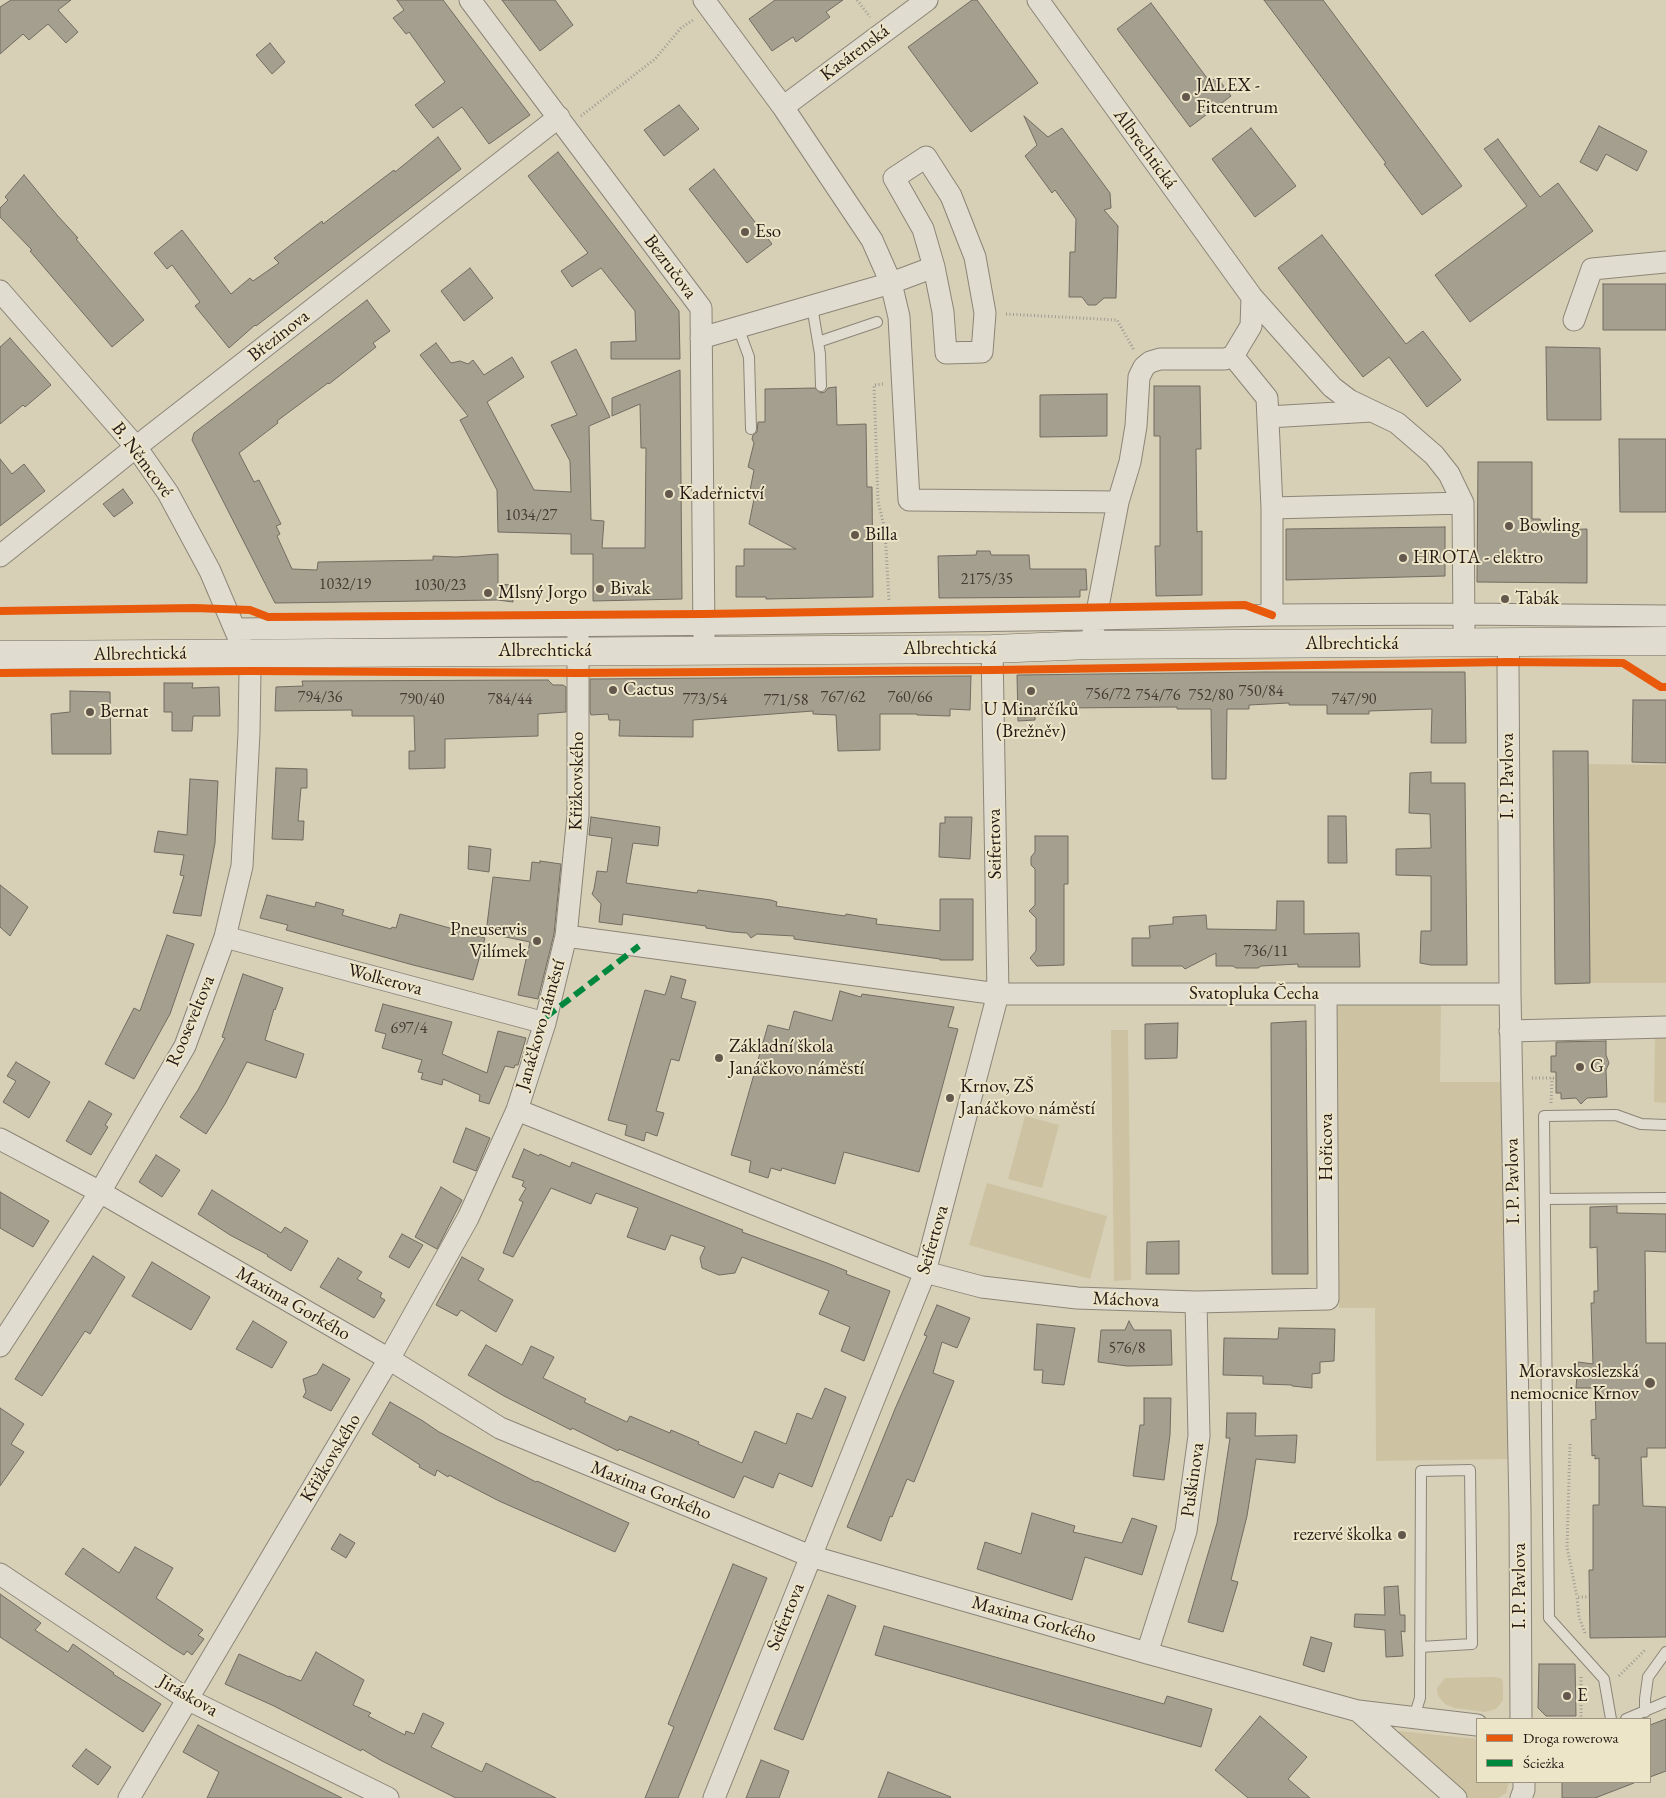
<!DOCTYPE html>
<html>
<head>
<meta charset="utf-8">
<style>
	body { margin:0 }
	#map { position:relative; width:1666px; height:1798px; overflow:hidden; background:#d7d0b7; font-family:"EB Garamond",serif }
	canvas { display:block }
	.legend { position:absolute; left:1476px; top:1718px; width:175px; height:65px; box-sizing:border-box; background:#ede5c8; border:1px solid #9d9380; margin:0; padding:6px 9px; list-style:none; font-size:15px; color:#261814 }
	.legend li { display:flex; align-items:center; gap:10px; height:25px }
	.legend b { width:25px; border:1px solid #9d9380 }
</style>
</head>
<body>
<div id="map">
<canvas width="1666" height="1798"></canvas>
<ul class="legend">
<li><b style="height:6px;background:#e8590c"></b>Droga rowerowa</li>
<li><b style="height:6px;background:#00873e"></b>Ścieżka</li>
</ul>
</div>
<script>
const ctx = document.querySelector('canvas').getContext('2d');
ctx.lineJoin = 'round';
function paint(path, color) {
  ctx.fillStyle = color;
  ctx.fill(path, 'evenodd');
}
function poly(rows) {
  const path = new Path2D();
  for (const r of rows) {
    path.moveTo(r[0], r[1]);
    for (let i = 2; i < r.length; i += 2) path.lineTo(r[i], r[i + 1]);
  }
  return path;
}
function stroke(path, color, width, dash) {
  ctx.strokeStyle = color;
  ctx.lineWidth = width;
  ctx.lineCap = dash ? 'butt' : 'round';
  ctx.setLineDash(dash || []);
  ctx.stroke(path);
}
function label(font, color, halo, rows, align = 'center') {
  ctx.font = font + ' "EB Garamond",serif';
  ctx.lineWidth = 4;
  ctx.setLineDash([]);
  ctx.textBaseline = 'middle';
  ctx.strokeStyle = halo;
  ctx.fillStyle = color;
  for (const [text, x, y, turn = 0] of rows) {
    ctx.save();
    ctx.translate(x, y);
    ctx.rotate((+turn || 0) * Math.PI / 180);
    ctx.textAlign = isNaN(turn) ? turn : align;
    if (halo) ctx.strokeText(text, 0, 0);
    ctx.fillText(text, 0, 0);
    ctx.restore();
  }
}
const green = poly([
	[1588,764,1666,765,1666,983,1590,983],
	[1338,1001,1441,1004,1440,1082,1503,1082,1508,1459,1376,1461,1375,1308,1339,1308,1336,1007],
	[1111,1030,1128,1030,1131,1280,1114,1281],
	[1655,1037,1666,1037,1666,1103,1654,1102],
	[1025,1116,1059,1125,1042,1188,1008,1179],
	[987,1183,1107,1216,1090,1279,969,1245],
	[1495,1677,1502,1679,1503,1683,1503,1700,1496,1709,1485,1712,1455,1708,1445,1704,1438,1696,1437,1688,1445,1678],
	[1399,1731,1477,1739,1477,1782,1509,1782,1506,1793,1498,1798,1468,1798,1406,1747,1396,1734]
]);
const building = poly([
	[11,0,71,0,58,10,78,32,66,43,48,24,29,40,23,34,0,54,0,7,11,0],
	[397,0,443,0,530,115,489,144,462,107,433,128,415,105,445,82,409,32,406,34,393,18,404,10,397,0],
	[502,0,555,0,573,25,540,51,502,0],
	[775,0,843,0,826,12,830,17,796,42,793,37,772,51,749,19,775,0],
	[972,0,977,0,1038,83,971,132,908,47,972,0],
	[1264,0,1323,0,1462,186,1422,215,1384,164,1386,163,1264,0],
	[1151,3,1210,82,1217,77,1231,96,1190,127,1117,29,1151,3],
	[270,43,285,62,272,74,256,55,270,43],
	[679,105,699,129,664,156,644,130,679,105],
	[1024,116,1048,137,1062,128,1110,193,1111,208,1104,210,1118,226,1116,298,1104,298,1096,305,1088,305,1082,297,1069,297,1070,252,1075,252,1076,219,1055,190,1052,193,1025,156,1037,145,1024,116],
	[1599,126,1647,151,1637,171,1606,154,1597,171,1580,162,1599,126],
	[1251,128,1296,186,1255,217,1212,159,1251,128],
	[438,137,461,169,256,326,255,325,229,348,195,306,200,302,172,265,167,269,154,253,182,230,231,294,250,278,253,281,279,263,274,258,292,244,322,221,323,224,394,170,395,172,438,137],
	[1498,139,1540,197,1558,183,1593,231,1470,322,1435,275,1527,206,1484,149,1498,139],
	[558,152,679,311,680,359,611,359,611,342,636,341,635,311,601,268,572,287,561,271,588,253,528,176,558,152],
	[714,169,772,244,747,263,689,189,714,169],
	[24,175,57,215,78,238,76,239,144,320,112,347,30,251,32,250,0,217,0,208,8,200,5,197,24,175],
	[1322,235,1406,344,1423,331,1461,380,1427,407,1389,357,1363,377,1278,268,1322,235],
	[470,268,493,298,464,321,441,291,470,268],
	[1603,284,1666,284,1666,330,1603,330,1603,284],
	[367,300,390,331,373,343,376,347,329,384,328,383,277,421,278,423,239,453,254,482,259,480,281,524,276,526,280,534,277,536,292,569,317,570,318,562,433,560,433,556,456,557,498,554,498,584,512,585,513,602,498,600,275,603,192,440,194,433,367,300],
	[10,338,51,385,25,407,23,405,0,424,0,347,10,338],
	[436,343,451,363,460,361,468,364,473,360,484,375,512,357,524,377,487,402,534,490,571,492,570,461,551,425,577,415,551,362,576,349,610,417,589,426,591,520,604,521,602,548,645,548,646,448,641,448,640,404,612,416,612,398,680,370,682,599,593,601,593,554,571,554,571,534,498,532,497,490,460,420,468,416,420,355,436,343],
	[1546,347,1600,348,1601,420,1547,420,1546,347],
	[1154,386,1200,386,1201,449,1196,449,1197,532,1202,531,1202,595,1156,596,1155,546,1160,546,1160,436,1154,436,1154,386],
	[836,387,837,425,866,424,867,487,872,487,873,597,766,599,766,597,736,597,736,566,744,566,744,549,796,549,749,524,754,499,749,495,754,470,748,467,754,443,752,439,753,435,757,432,758,422,765,422,765,389,815,388,821,393,825,392,828,388,836,387],
	[1107,394,1107,436,1040,437,1040,395,1107,394],
	[1619,439,1666,439,1666,512,1620,512,1619,439],
	[0,459,12,474,24,464,45,491,0,526,0,459],
	[1478,462,1532,462,1532,519,1540,519,1541,523,1553,523,1554,530,1587,529,1587,583,1477,582,1478,462],
	[123,489,133,503,114,517,103,504,123,489],
	[1445,527,1445,576,1286,580,1286,529,1445,527],
	[977,551,990,551,991,555,1029,555,1030,569,1086,569,1087,590,1080,590,1080,597,939,598,938,556,976,555,977,551],
	[1266,672,1465,672,1466,743,1431,743,1432,709,1369,711,1369,714,1327,714,1327,705,1289,705,1289,703,1249,705,1249,709,1227,709,1226,779,1212,779,1211,709,1177,709,1177,707,1063,708,1063,714,1035,715,1035,720,1018,721,1017,675,1266,672],
	[971,676,970,710,950,709,950,716,917,715,917,714,880,714,880,750,838,751,836,715,813,714,813,711,693,720,693,737,619,736,620,720,609,720,608,714,591,715,590,712,590,679,971,676],
	[548,680,553,685,563,685,566,687,566,712,538,714,538,736,445,739,445,768,409,769,409,751,415,751,414,716,352,716,352,710,275,711,276,687,303,686,302,681,548,680],
	[164,683,193,683,192,688,219,687,220,716,193,716,192,731,172,731,172,712,164,712,164,683],
	[70,691,110,692,111,754,52,754,51,714,70,712,70,691],
	[1633,700,1666,700,1666,763,1632,762,1633,700],
	[1553,751,1588,751,1590,983,1555,984,1553,751],
	[276,768,307,769,307,788,301,788,298,821,304,821,303,840,272,839,276,768],
	[1431,772,1431,783,1465,783,1467,965,1431,965,1420,963,1421,931,1431,931,1431,876,1396,875,1396,849,1431,848,1430,814,1409,813,1410,773,1431,772],
	[190,779,218,781,215,843,201,916,173,913,184,876,180,875,184,855,154,852,158,831,187,835,190,779],
	[1328,816,1346,816,1347,863,1328,863,1328,816],
	[591,817,660,827,658,846,633,843,626,883,697,893,698,890,771,900,777,902,776,906,845,916,846,914,877,919,876,924,940,931,940,899,973,899,973,960,940,960,940,959,794,939,794,936,757,934,751,938,747,933,731,932,706,928,706,926,623,914,622,925,599,922,601,904,592,894,594,889,597,871,607,872,612,838,589,835,591,817],
	[945,817,972,817,970,859,939,857,940,823,945,823,945,817],
	[1035,836,1068,836,1068,884,1064,884,1064,965,1037,966,1030,958,1036,951,1036,918,1029,911,1035,905,1035,869,1031,865,1031,857,1035,852,1035,836],
	[469,846,491,849,489,872,468,869,469,846],
	[540,861,561,864,554,934,538,999,518,995,530,942,486,933,493,877,530,881,532,862,540,863,540,861],
	[0,885,28,907,10,936,0,927,0,885],
	[267,895,315,907,316,902,344,910,342,915,391,929,392,927,396,928,400,914,485,938,473,980,413,965,286,930,288,925,260,918,267,895],
	[1277,901,1304,901,1304,934,1359,933,1360,967,1298,967,1298,964,1261,966,1258,968,1236,968,1233,966,1216,966,1216,953,1185,969,1182,966,1132,966,1132,938,1150,938,1149,926,1173,924,1173,917,1206,915,1207,929,1276,930,1277,901],
	[167,935,194,944,170,1014,134,1079,105,1064,134,1008,140,1011,167,935],
	[243,974,283,988,275,1010,274,1009,265,1040,304,1054,296,1078,247,1062,225,1104,206,1134,180,1117,198,1090,225,1038,222,1037,243,974],
	[671,976,686,980,681,998,696,1002,679,1061,671,1059,656,1111,664,1113,657,1136,646,1132,644,1141,625,1135,627,1125,608,1120,645,990,665,995,671,976],
	[840,991,861,997,862,994,954,1007,948,1027,958,1029,919,1172,844,1152,835,1184,782,1168,781,1171,771,1168,768,1178,749,1172,751,1161,731,1155,768,1025,789,1030,794,1011,832,1021,840,991],
	[383,1004,452,1022,442,1054,487,1073,498,1031,526,1038,518,1065,515,1065,514,1068,505,1066,489,1104,479,1101,480,1095,443,1079,442,1085,421,1079,423,1073,418,1072,422,1060,382,1048,386,1034,375,1031,383,1004],
	[1306,1021,1308,1274,1272,1274,1271,1023,1306,1021],
	[1178,1023,1177,1058,1145,1059,1145,1024,1178,1023],
	[1606,1041,1606,1055,1609,1063,1606,1070,1607,1097,1587,1098,1581,1104,1576,1098,1561,1099,1561,1093,1556,1093,1556,1072,1551,1072,1551,1056,1556,1056,1556,1042,1606,1041],
	[16,1062,50,1082,29,1118,3,1102,16,1081,7,1076,16,1062],
	[89,1101,112,1114,105,1125,108,1127,91,1155,66,1141,89,1101],
	[466,1128,490,1138,476,1171,453,1162,466,1128],
	[524,1149,539,1156,540,1154,570,1167,572,1162,743,1230,742,1232,827,1263,847,1271,846,1274,890,1291,864,1361,841,1351,850,1327,819,1314,829,1291,742,1257,735,1273,719,1275,702,1268,700,1258,705,1247,671,1235,665,1250,627,1237,638,1208,596,1193,591,1204,551,1188,513,1257,503,1253,523,1202,519,1200,526,1188,522,1186,524,1181,512,1177,524,1149],
	[156,1155,180,1170,162,1197,139,1182,156,1155],
	[441,1187,462,1200,437,1249,415,1237,441,1187],
	[212,1190,281,1233,285,1227,308,1241,291,1271,267,1256,268,1255,230,1235,198,1214,212,1190],
	[0,1192,49,1221,33,1247,0,1228,0,1192],
	[1617,1206,1617,1213,1666,1214,1666,1252,1645,1251,1646,1343,1666,1343,1666,1448,1647,1448,1647,1457,1641,1457,1643,1506,1666,1507,1666,1637,1590,1638,1589,1570,1593,1570,1593,1505,1599,1505,1599,1458,1595,1459,1595,1455,1592,1456,1591,1420,1596,1419,1595,1388,1576,1388,1578,1362,1593,1364,1591,1303,1594,1303,1594,1291,1598,1291,1597,1247,1590,1248,1590,1207,1617,1206],
	[402,1234,423,1245,409,1268,389,1257,402,1234],
	[1179,1241,1179,1274,1146,1274,1147,1242,1179,1241],
	[93,1256,125,1277,90,1334,85,1331,42,1396,15,1379,93,1256],
	[462,1257,484,1269,478,1280,513,1300,496,1332,461,1310,457,1316,436,1305,462,1257],
	[338,1258,362,1272,357,1279,382,1293,380,1297,385,1300,374,1318,320,1287,338,1258],
	[152,1262,210,1297,191,1330,132,1296,152,1262],
	[937,1305,970,1318,957,1348,942,1342,933,1373,954,1381,914,1482,907,1479,892,1517,890,1516,881,1541,847,1527,895,1409,927,1336,924,1335,937,1305],
	[253,1321,287,1342,272,1368,236,1349,253,1321],
	[1129,1321,1134,1330,1171,1330,1172,1365,1127,1366,1098,1362,1101,1330,1125,1330,1129,1321],
	[1037,1324,1075,1328,1064,1385,1042,1383,1043,1370,1034,1370,1037,1324],
	[1279,1328,1335,1329,1334,1361,1320,1362,1320,1373,1312,1374,1312,1388,1292,1386,1292,1385,1263,1384,1263,1376,1223,1375,1224,1338,1278,1339,1279,1328],
	[486,1345,522,1365,531,1346,554,1357,543,1378,586,1399,584,1402,627,1422,630,1416,670,1433,671,1430,699,1442,698,1444,742,1463,755,1431,786,1444,797,1413,812,1419,825,1388,846,1397,812,1487,779,1473,773,1488,744,1476,734,1498,619,1449,618,1451,572,1428,571,1430,504,1396,468,1375,486,1345],
	[323,1364,350,1379,331,1411,303,1397,306,1392,303,1379,317,1374,323,1364],
	[1144,1398,1171,1398,1170,1435,1164,1480,1133,1476,1140,1425,1144,1425,1144,1398],
	[390,1402,423,1421,439,1432,536,1482,537,1481,629,1523,615,1552,499,1501,449,1475,448,1477,437,1470,435,1476,419,1467,420,1465,372,1434,390,1402],
	[0,1408,24,1424,11,1444,24,1452,0,1486,0,1408],
	[1227,1413,1256,1413,1255,1436,1297,1435,1295,1463,1256,1459,1247,1516,1231,1580,1238,1582,1223,1632,1188,1622,1217,1523,1230,1438,1226,1438,1227,1413],
	[1032,1513,1075,1526,1073,1532,1122,1543,1132,1518,1157,1526,1142,1575,1085,1557,1072,1600,977,1569,985,1542,1021,1554,1032,1513],
	[340,1534,355,1543,346,1558,331,1549,340,1534],
	[135,1547,173,1568,156,1598,203,1630,198,1635,204,1639,192,1655,187,1651,184,1655,171,1647,65,1574,83,1548,119,1573,135,1547],
	[733,1564,767,1578,678,1798,645,1798,674,1727,668,1724,733,1564],
	[1398,1586,1400,1615,1405,1615,1405,1632,1401,1631,1403,1656,1386,1657,1385,1630,1354,1627,1355,1614,1385,1615,1384,1587,1398,1586],
	[0,1594,41,1623,35,1630,68,1652,73,1644,114,1673,113,1674,161,1704,143,1732,0,1637,0,1594],
	[828,1595,856,1606,803,1740,774,1729,828,1595],
	[884,1626,1164,1704,1167,1696,1212,1709,1201,1747,875,1655,884,1626],
	[1311,1637,1332,1643,1324,1672,1303,1665,1311,1637],
	[316,1652,364,1680,353,1705,371,1713,368,1716,405,1735,406,1731,414,1734,423,1713,444,1723,431,1747,482,1772,486,1763,556,1798,456,1798,382,1761,362,1749,361,1751,274,1706,225,1684,239,1654,289,1677,289,1676,301,1681,316,1652],
	[1539,1664,1575,1664,1576,1716,1546,1716,1538,1708,1539,1664],
	[1260,1716,1307,1757,1288,1779,1310,1798,1248,1798,1215,1770,1260,1716],
	[1666,1719,1666,1771,1650,1777,1650,1725,1666,1719],
	[198,1725,226,1740,342,1798,207,1798,219,1772,183,1752,198,1725],
	[86,1749,111,1767,98,1785,72,1766,86,1749],
	[761,1760,789,1771,779,1798,746,1798,761,1760],
	[888,1772,951,1797,950,1798,878,1798,888,1772],
	[1562,1782,1634,1782,1634,1783,1595,1798,1562,1798,1562,1782]
]);
const path = poly([
	[857,0,870,17],
	[581,116,655,59,681,28,693,20],
	[1006,314,1117,320,1134,350],
	[883,384,874,385,878,501,885,530,889,601],
	[1532,1078,1556,1078],
	[1551,1103,1552,1078],
	[1570,1444,1567,1547,1577,1597],
	[1585,1633,1579,1617,1577,1597,1589,1597],
	[1619,1676,1645,1650],
	[1581,1677,1581,1719]
]);
const lane = poly([
	[812,306,820,354,821,386],
	[738,327,749,357,751,429],
	[818,342,877,322],
	[1545,1199,1666,1198],
	[1645,1712,1645,1699,1648,1677,1666,1652],
	[1414,1717,1420,1698,1421,1471,1470,1470,1472,1644,1420,1647],
	[1611,1719,1604,1679,1549,1618,1544,1116,1616,1115,1641,1124,1666,1125],
	[1626,1719,1666,1702]
]);
const street = poly([
	[470,0,701,308,704,637],
	[704,0,783,107,872,240,891,283,899,317,909,500,1118,502],
	[1038,0,1252,297,1332,387,1349,400,1397,423,1434,455,1449,474,1463,503,1464,628],
	[783,107,927,0],
	[0,291,136,447,168,493,210,571,245,653,250,671,249,733,242,866,225,937,185,1046,100,1192,0,1346],
	[1574,320,1592,269,1666,262],
	[701,338,891,283,934,267,943,312,946,353,982,352,985,313,975,257,951,196,926,157,894,178,923,229,934,267],
	[1233,356,1267,398,1272,508,1272,615],
	[1268,417,1372,411],
	[1272,508,1463,503],
	[0,556,136,447,559,117],
	[235,629,738,624,1095,619,1272,615,1464,614,1666,616],
	[1093,633,1118,502,1130,462,1136,426,1139,377,1144,367,1150,362,1160,359,1225,359,1233,356,1251,326,1252,297],
	[1510,642,1508,662,1510,994,1520,1511,1521,1719],
	[566,936,998,994,1510,994],
	[225,937,545,1023],
	[1510,1031,1665,1027],
	[517,1110,925,1272,982,1287,1077,1298,1196,1302,1328,1299,1326,994],
	[0,1139,100,1192,389,1359,500,1428,810,1556,1147,1653,1358,1711,1477,1725],
	[0,1574,187,1699,388,1798],
	[1147,1653,1186,1531,1199,1436,1196,1302],
	[1358,1711,1456,1798],
	[129,1798,389,1359,468,1218,517,1110,545,1023,566,936,578,815,578,636],
	[714,1798,925,1272,998,994,992,649],
	[1521,1798,1524,1790,1524,1782]
]);
const secondary = poly([
	[0,655,992,649,1090,645,1666,641]
]);
const quiet = poly([
	[546,1017,639,946]
]);
const cycleway = poly([
	[0,611,194,608,250,610,268,617,704,614,1245,605,1272,615],
	[0,673,250,671,578,673,993,670,1508,662,1623,663,1661,687,1666,687]
]);
const markers = [
	[1186,97,5,"#64584d"],
	[745,232,5,"#64584d"],
	[669,494,5,"#64584d"],
	[1509,526,5,"#64584d"],
	[855,535,5,"#64584d"],
	[1403,558,5,"#64584d"],
	[600,589,5,"#64584d"],
	[488,593,5,"#64584d"],
	[1505,599,5,"#64584d"],
	[613,690,5,"#64584d"],
	[1031,691,5,"#64584d"],
	[90,712,5,"#64584d"],
	[537,941,5,"#64584d"],
	[719,1058,5,"#64584d"],
	[1580,1067,5,"#64584d"],
	[950,1098,5,"#64584d"],
	[1650,1383,6,"#64584d"],
	[1402,1535,5,"#64584d"],
	[1567,1696,5,"#64584d"]
];
const numberNames = [
	["1034/27",531,516],
	["2175/35",987,580],
	["1032/19",345,585],
	["1030/23",440,586],
	["750/84",1261,692],
	["756/72",1108,695],
	["754/76",1158,696],
	["752/80",1211,696],
	["794/36",320,698],
	["767/62",843,698],
	["760/66",910,698],
	["790/40",422,700],
	["784/44",510,700],
	["773/54",705,700],
	["747/90",1354,700],
	["771/58",786,701],
	["736/11",1266,952],
	["697/4",409,1029],
	["576/8",1127,1349]
];
const streetNames = [
	["Kasárenská",855,53,-37],
	["Albrechtická",1145,149,54],
	["Bezručova",670,267,53],
	["Březinova",279,336,-38],
	["B. Němcové",142,460,53],
	["Albrechtická",1352,644],
	["Albrechtická",950,649],
	["Albrechtická",545,651],
	["Albrechtická",140,654,-1],
	["I. P. Pavlova",1508,776,-90],
	["Křižkovského",577,781,-89],
	["Seifertova",995,844,-91],
	["Wolkerova",385,980,15],
	["Svatopluka Čecha",1254,994],
	["Rooseveltova",191,1021,-67],
	["Janáčkovo náměstí",541,1025,-74],
	["Hořicova",1327,1147,-90],
	["I. P. Pavlova",1513,1181,-91],
	["Seifertova",933,1240,-74],
	["Máchova",1126,1300,2],
	["Maxima Gorkého",293,1304,30],
	["Křižkovského",331,1458,-59],
	["Puškinova",1193,1480,-82],
	["Maxima Gorkého",651,1491,22],
	["I. P. Pavlova",1520,1586,-90],
	["Seifertova",786,1617,-68],
	["Maxima Gorkého",1034,1620,16],
	["Jiráskova",188,1696,30]
];
const poiNames = [
	["JALEX -",1196,86],
	["Fitcentrum",1196,108],
	["Eso",755,232],
	["Kadeřnictví",679,494],
	["Bowling",1519,526],
	["Billa",865,535],
	["HROTA - elektro",1413,558],
	["Bivak",610,589],
	["Mlsný Jorgo",498,593],
	["Tabák",1515,599],
	["Cactus",623,690],
	["U Minarčíků",1031,710,"center"],
	["(Brežněv)",1031,732,"center"],
	["Bernat",100,712],
	["Pneuservis",527,930,"right"],
	["Vilímek",527,952,"right"],
	["Základní škola",729,1047],
	["Janáčkovo náměstí",729,1069],
	["G",1590,1067],
	["Krnov, ZŠ",960,1087],
	["Janáčkovo náměstí",960,1109],
	["Moravskoslezská",1639,1372,"right"],
	["nemocnice Krnov",1639,1394,"right"],
	["rezervé školka",1392,1535,"right"],
	["E",1577,1696]
];
paint(green, '#cdc2a2');
paint(building, '#a59f8f');
stroke(building, '#726c61', 1);
stroke(lane, '#8b8577', 12);
stroke(street, '#8b8577', 23);
stroke(secondary, '#726c61', 29);
stroke(path, '#9e9a90', 3, [1, 2.5]);
stroke(lane, '#e0dcd0', 10);
stroke(street, '#e0dcd0', 21);
stroke(secondary, '#e0dcd0', 28);
stroke(quiet, '#00873e', 6, [12, 6]);
stroke(cycleway, '#e8590c', 8);
for (const [x, y, r, color] of markers) {
  const dot = new Path2D();
  dot.arc(x, y, r, 0, 2 * Math.PI);
  ctx.fillStyle = color;
  ctx.fill(dot);
  stroke(dot, '#ede5c8', 2);
}
label('16px', '#463a33', null, numberNames);
label('19px', '#261814', '#ede5c8', streetNames);
label('19px', '#261814', '#ede5c8', poiNames, 'left');
</script>
</body>
</html>
